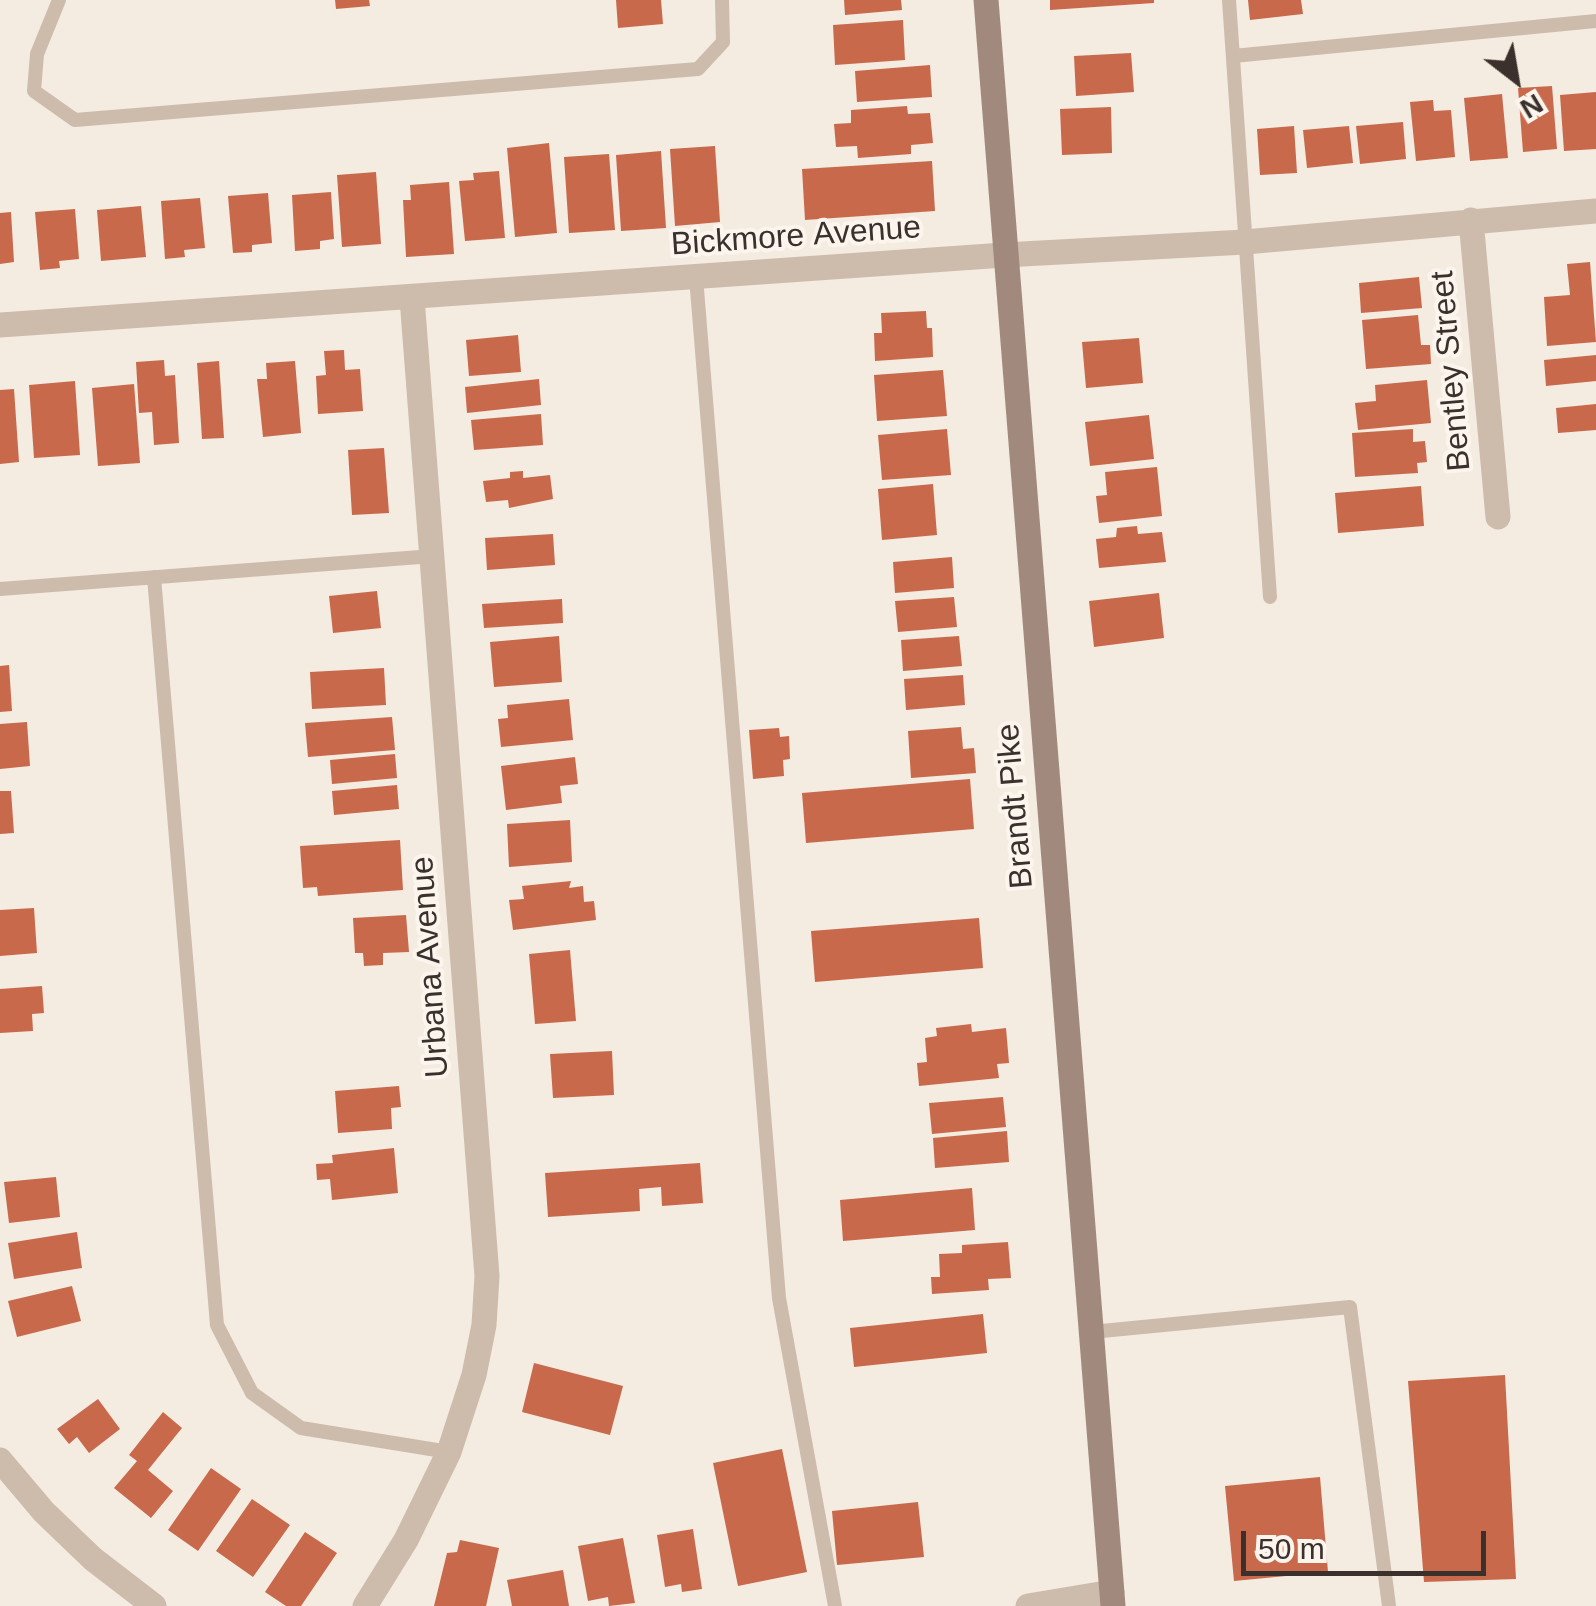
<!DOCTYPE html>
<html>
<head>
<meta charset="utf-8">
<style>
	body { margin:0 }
	#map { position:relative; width:1596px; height:1606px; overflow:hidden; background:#f4ebe1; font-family:Arial,sans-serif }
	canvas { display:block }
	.north { position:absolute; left:1466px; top:30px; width:100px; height:100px; -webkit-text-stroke:8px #fbf5ee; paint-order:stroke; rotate:149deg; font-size:28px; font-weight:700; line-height:40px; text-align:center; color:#3b302b }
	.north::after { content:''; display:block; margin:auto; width:35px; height:45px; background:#3b302b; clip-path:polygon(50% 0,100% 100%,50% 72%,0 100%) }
	.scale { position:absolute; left:1241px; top:1531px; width:245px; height:45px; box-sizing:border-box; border:5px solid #3b302b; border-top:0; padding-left:12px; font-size:30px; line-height:35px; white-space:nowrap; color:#3b302b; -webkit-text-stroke:8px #fbf5ee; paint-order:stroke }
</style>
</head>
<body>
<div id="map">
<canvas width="1596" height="1606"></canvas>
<div class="north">N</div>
<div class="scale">50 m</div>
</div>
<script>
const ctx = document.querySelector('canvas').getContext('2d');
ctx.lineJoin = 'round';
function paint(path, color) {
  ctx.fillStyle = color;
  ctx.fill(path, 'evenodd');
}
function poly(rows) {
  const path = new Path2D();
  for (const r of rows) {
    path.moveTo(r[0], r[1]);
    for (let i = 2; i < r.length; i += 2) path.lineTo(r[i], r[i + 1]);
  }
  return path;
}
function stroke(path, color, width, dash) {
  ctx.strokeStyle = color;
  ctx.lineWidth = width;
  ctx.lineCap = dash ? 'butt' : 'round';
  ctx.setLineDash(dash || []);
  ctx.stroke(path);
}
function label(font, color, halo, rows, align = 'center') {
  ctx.font = font + ' Arial,sans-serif';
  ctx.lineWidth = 8;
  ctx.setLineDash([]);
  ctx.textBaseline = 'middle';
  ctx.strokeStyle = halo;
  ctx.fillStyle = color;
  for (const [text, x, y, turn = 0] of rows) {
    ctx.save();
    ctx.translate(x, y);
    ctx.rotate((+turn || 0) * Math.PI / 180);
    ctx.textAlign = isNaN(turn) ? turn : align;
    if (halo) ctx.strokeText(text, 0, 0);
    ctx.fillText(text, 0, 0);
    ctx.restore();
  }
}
const building = poly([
	[335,0,369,0,370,6,336,9],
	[616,0,661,0,663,24,618,28],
	[844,0,901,0,902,10,845,15],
	[1050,0,1154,0,1154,3,1050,10],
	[1248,0,1301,0,1303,14,1250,20],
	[903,20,905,60,835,65,833,25],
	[1131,53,1134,92,1076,96,1074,56],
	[930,65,932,97,857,102,855,71],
	[1552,86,1557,149,1523,152,1518,88],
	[1596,92,1596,149,1564,151,1560,95],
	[1502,94,1508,158,1470,161,1464,98],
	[1433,100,1434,111,1451,110,1455,157,1416,161,1410,102],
	[907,106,908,114,930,113,933,143,911,145,911,154,858,158,857,146,836,147,834,124,851,123,851,110],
	[1111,107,1112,153,1062,155,1060,109],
	[1403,122,1406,159,1360,164,1356,126],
	[1294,126,1297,173,1260,175,1257,129],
	[1349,126,1353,163,1307,168,1303,130],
	[549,143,557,233,515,237,507,148],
	[715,146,720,222,675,226,670,149],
	[661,151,666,228,621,231,616,155],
	[609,154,615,230,569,233,564,157],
	[932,161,935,211,805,220,802,169],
	[499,171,505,238,465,241,459,181,474,180,473,173],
	[376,172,381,244,342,247,337,175],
	[449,182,454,254,406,257,403,200,411,200,410,185],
	[331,192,334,239,320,241,320,249,295,251,292,195],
	[268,193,272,243,252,245,252,252,233,253,228,196],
	[200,198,205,248,184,250,185,257,165,259,161,201],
	[141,206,146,257,101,261,97,210],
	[75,209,79,259,59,261,60,268,40,270,35,212],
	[11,212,14,262,0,264,0,213],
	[1590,262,1596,342,1547,346,1544,297,1570,295,1567,264],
	[1419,277,1422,308,1361,313,1359,283],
	[926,311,927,328,932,328,933,357,875,361,874,333,882,333,881,313],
	[1418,315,1421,345,1430,345,1431,364,1366,369,1362,320],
	[518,335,521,372,469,376,466,340],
	[1139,338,1143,383,1086,388,1082,342],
	[344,350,345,370,360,369,363,411,318,414,316,376,326,375,324,351],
	[1596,355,1596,381,1546,386,1544,360],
	[164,360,165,376,175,375,179,443,154,445,152,412,139,413,136,362],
	[219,361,224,438,202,439,197,363],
	[295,361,301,433,263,437,257,379,267,379,266,363],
	[943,370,947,416,877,421,874,375],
	[539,379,541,405,467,413,465,387],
	[1427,380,1431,423,1358,430,1355,403,1376,401,1375,385],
	[75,381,80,455,34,458,29,385],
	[134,384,140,463,98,466,92,388],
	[14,389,19,462,0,464,0,390],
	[1596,404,1596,430,1558,433,1556,408],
	[541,414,543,445,474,450,471,420],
	[1149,415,1154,459,1090,466,1085,422],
	[947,429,951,475,882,480,878,435],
	[1413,429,1413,442,1425,441,1427,462,1417,463,1418,473,1355,477,1352,433],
	[384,448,389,513,352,515,348,450],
	[1157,467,1162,516,1099,523,1096,496,1107,495,1105,472],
	[523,471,523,478,550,475,553,499,509,508,508,500,486,502,483,481,510,478,510,472],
	[933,484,937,535,882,540,878,489],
	[1421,486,1424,526,1338,533,1335,493],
	[1137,526,1138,534,1162,532,1166,562,1099,568,1096,539,1116,537,1117,528],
	[553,534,555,565,487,570,485,538],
	[952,557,954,588,895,593,893,562],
	[377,591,381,628,333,633,329,596],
	[1159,593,1164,638,1094,647,1089,601],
	[954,597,957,627,898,632,895,601],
	[562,599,563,623,484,628,482,604],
	[559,636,562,682,494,687,490,642],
	[959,636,962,666,903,671,901,640],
	[9,665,12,711,0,712,0,666],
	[384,668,386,705,312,709,310,672],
	[963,675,965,705,906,710,904,679],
	[569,699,573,740,501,747,498,719,508,718,507,705],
	[392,717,395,750,308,757,305,723],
	[27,722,30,766,0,769,0,724],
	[961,727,963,749,974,748,976,773,911,778,908,731],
	[779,728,780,737,789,736,790,759,783,760,784,776,753,779,749,730],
	[395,754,397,778,332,784,330,760],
	[575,757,578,784,560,786,562,803,506,810,501,766],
	[970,779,974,829,806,843,802,793],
	[397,785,399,809,334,815,332,791],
	[0,791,11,791,14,833,0,834],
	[570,820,572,862,509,867,507,824],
	[400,840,403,890,318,896,317,887,303,888,300,846],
	[571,881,569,888,583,886,584,902,594,901,596,920,513,930,509,900,524,899,522,886],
	[34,908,37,953,0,956,0,910],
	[406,915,409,952,383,953,383,965,364,966,363,953,355,953,353,918],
	[979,918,983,968,815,982,811,931],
	[570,950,576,1021,535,1024,529,954],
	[42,986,44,1013,32,1014,33,1031,0,1033,0,989],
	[971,1024,972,1032,1006,1028,1009,1063,997,1064,999,1078,919,1086,917,1063,927,1062,925,1038,937,1036,936,1028],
	[612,1051,614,1095,553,1098,550,1054],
	[399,1086,401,1107,391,1108,392,1129,338,1133,335,1091],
	[1003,1097,1006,1127,932,1134,929,1103],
	[1007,1131,1009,1162,935,1168,933,1138],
	[394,1148,398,1193,332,1200,330,1179,317,1180,316,1164,333,1163,332,1155],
	[700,1163,703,1203,662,1206,661,1187,639,1189,640,1211,548,1217,545,1173],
	[56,1177,60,1217,9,1223,4,1182],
	[972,1188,975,1230,843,1241,840,1200],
	[77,1232,82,1268,14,1279,8,1243],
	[1008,1242,1011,1278,988,1279,989,1290,932,1294,931,1277,940,1277,939,1254,962,1253,962,1245],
	[72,1286,81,1321,17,1337,8,1301],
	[983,1314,987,1353,854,1367,850,1328],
	[534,1363,623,1386,610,1435,522,1412],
	[1505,1375,1516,1579,1424,1582,1408,1381],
	[98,1399,120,1429,89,1453,77,1437,69,1444,57,1429],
	[163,1412,182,1428,148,1470,173,1491,151,1518,114,1488,137,1461,129,1455],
	[782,1449,807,1572,738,1586,713,1463],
	[211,1468,241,1489,198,1551,168,1530],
	[1320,1477,1328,1572,1234,1581,1225,1486],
	[252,1499,290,1525,253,1577,216,1551],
	[918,1502,924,1557,837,1565,832,1511],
	[693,1529,702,1589,682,1592,681,1584,665,1587,657,1535],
	[305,1532,337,1553,301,1606,286,1606,265,1592],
	[623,1538,635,1603,609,1606,608,1597,588,1601,578,1546],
	[460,1540,499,1548,486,1606,434,1606,447,1553,457,1552],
	[563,1570,569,1606,512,1606,507,1580]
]);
const service = poly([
	[59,0,37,54,34,91,75,120,698,69,723,42,722,0],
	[1229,0,1270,597],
	[1233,56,1596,21],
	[696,277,779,1298,835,1606],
	[154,577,217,1325,252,1393,301,1428,449,1452],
	[0,589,433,556],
	[1091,1332,1350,1307,1389,1606]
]);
const minor = poly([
	[1471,220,1498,517],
	[0,325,1004,255,1245,242,1596,211],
	[0,1460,44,1512,93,1559,154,1606],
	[365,1606,406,1540,449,1452,474,1375,484,1325,487,1276,412,298],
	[1028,1606,1112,1592]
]);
const secondary = poly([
	[986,0,1113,1606]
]);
const streetNames = [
	["Bickmore Avenue",796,237,-4],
	["Bentley Street",1452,371,-95],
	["Brandt Pike",1016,806,-95],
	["Urbana Avenue",431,967,-94]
];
paint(building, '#c8694b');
stroke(service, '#cdbbac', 14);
stroke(minor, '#cdbbac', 25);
stroke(secondary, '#a18a7d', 25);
label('32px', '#3b302b', '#fbf5ee', streetNames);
</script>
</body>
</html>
